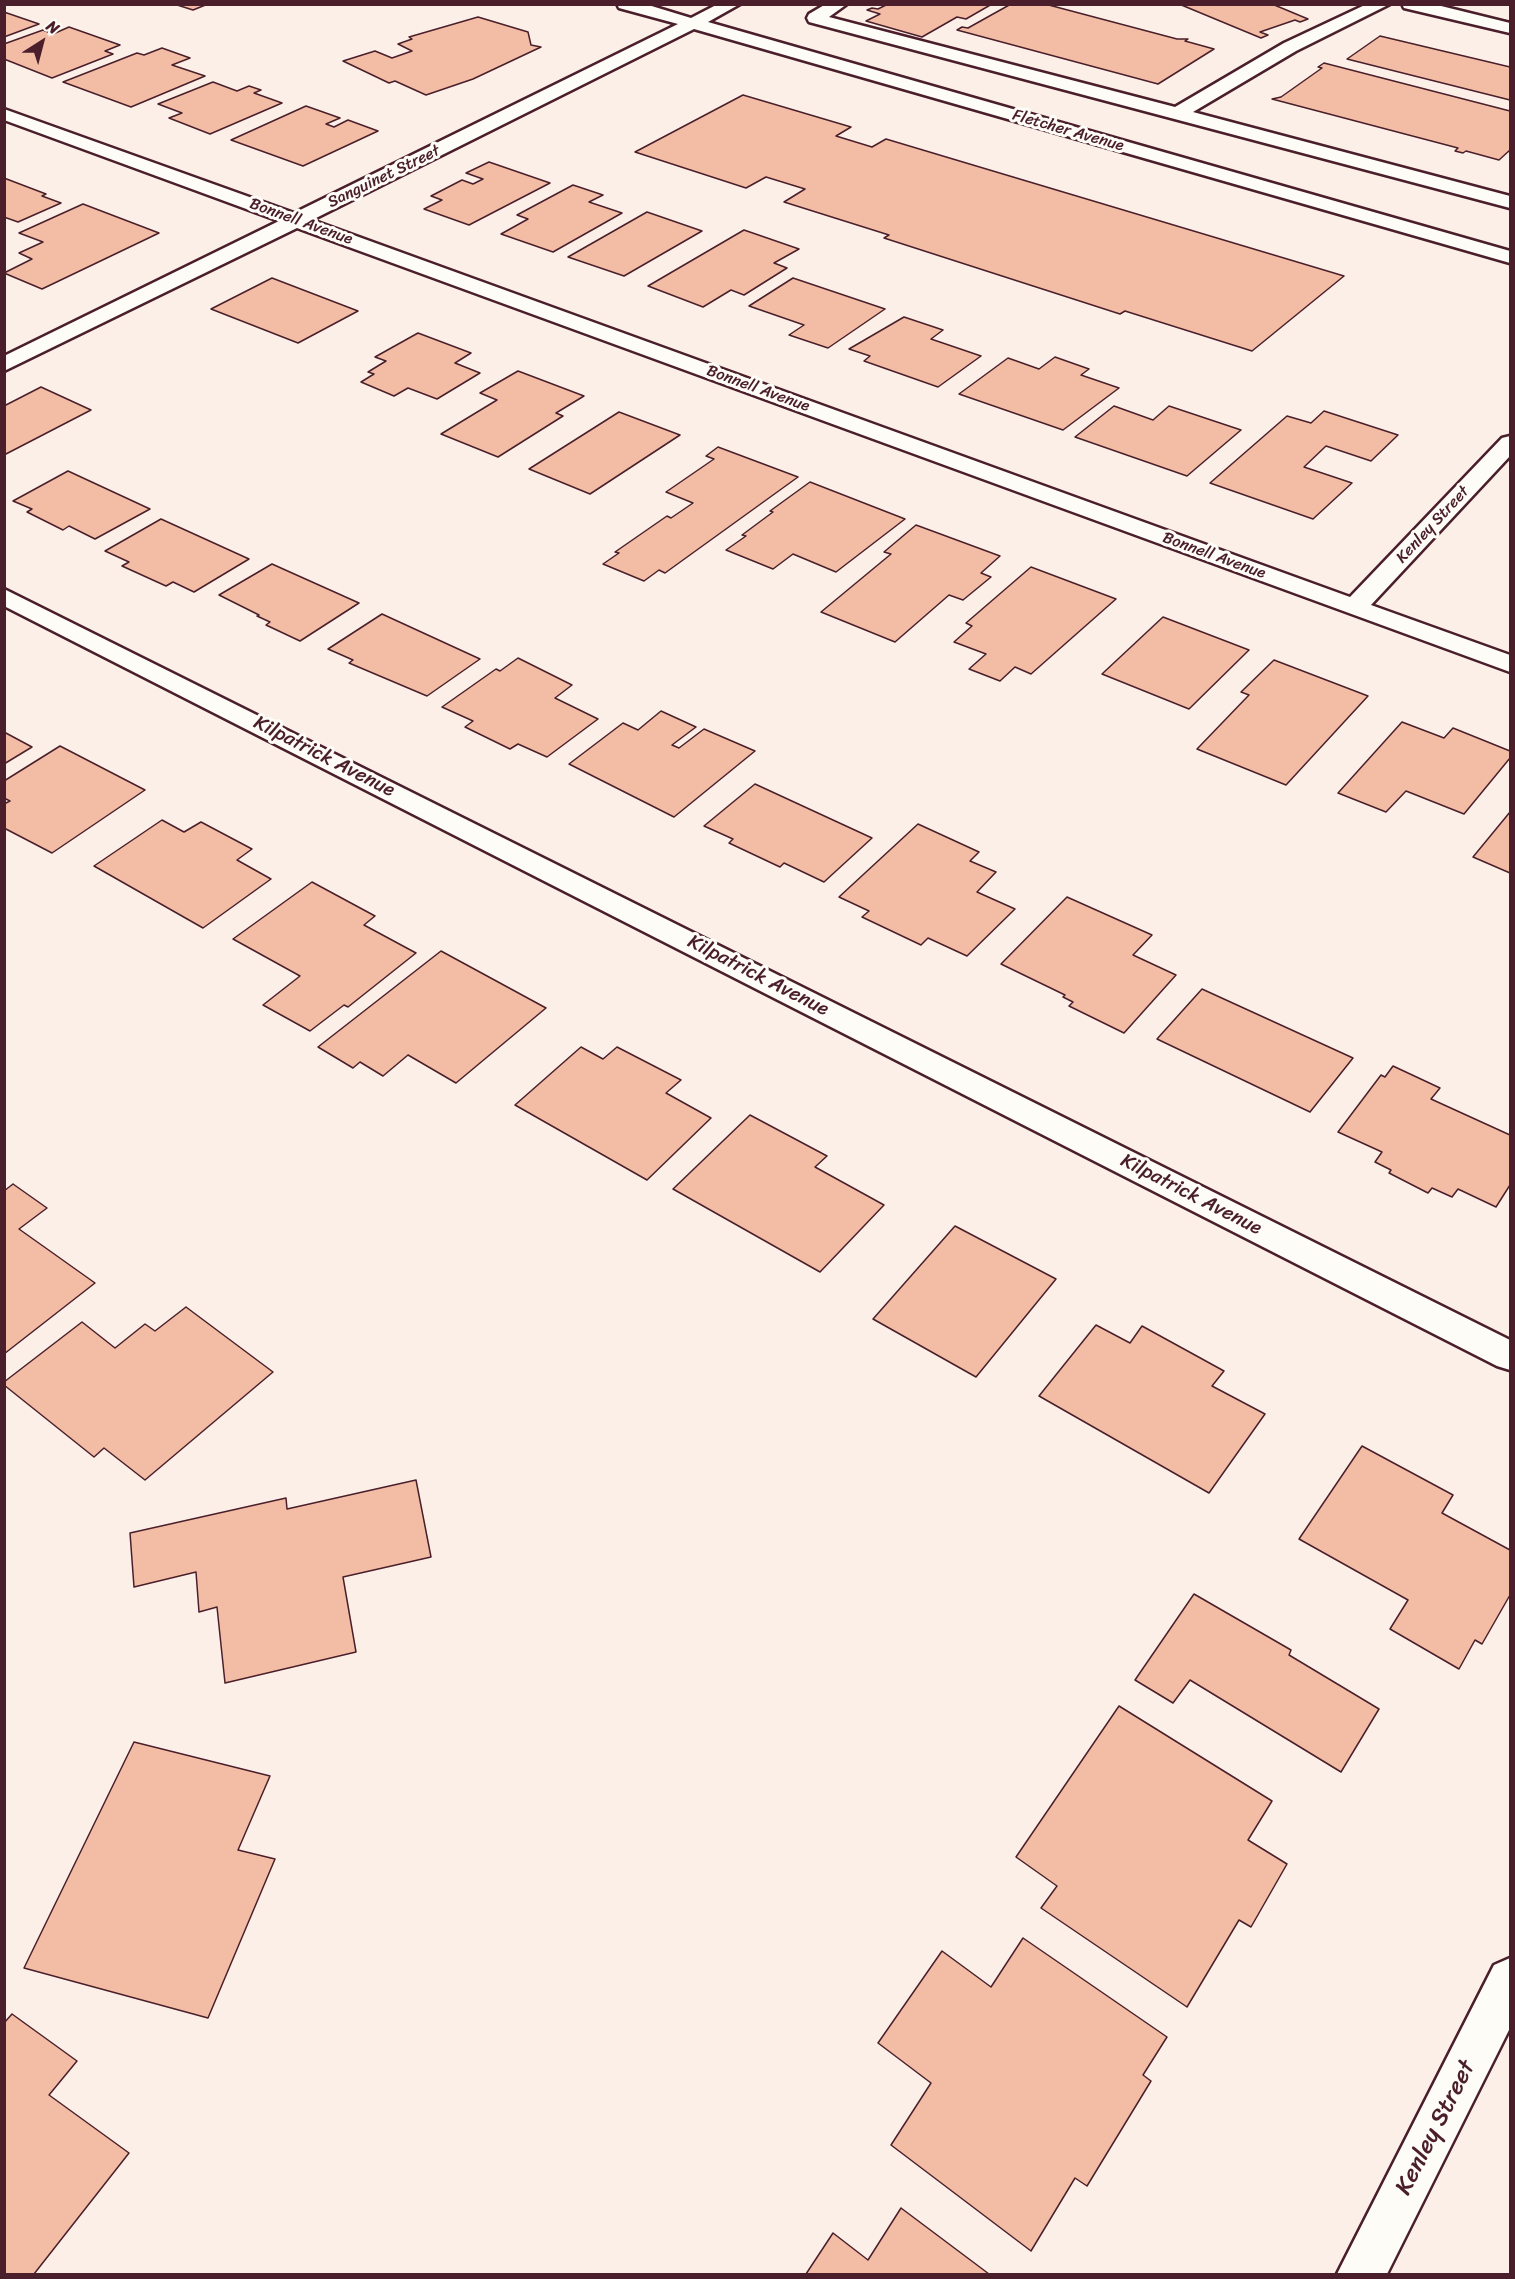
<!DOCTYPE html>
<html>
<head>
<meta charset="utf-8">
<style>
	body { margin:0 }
	#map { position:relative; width:1515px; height:2279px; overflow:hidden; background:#fbefe7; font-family:Sriracha,sans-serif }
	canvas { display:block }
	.frame { position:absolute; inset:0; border:6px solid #4a1f2b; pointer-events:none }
	.north { position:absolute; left:12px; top:12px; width:60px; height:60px; -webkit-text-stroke:4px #fdfcf7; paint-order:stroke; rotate:36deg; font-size:16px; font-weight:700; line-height:24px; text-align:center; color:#4a1f2b }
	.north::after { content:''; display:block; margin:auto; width:21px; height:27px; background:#4a1f2b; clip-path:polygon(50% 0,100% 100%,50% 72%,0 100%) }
</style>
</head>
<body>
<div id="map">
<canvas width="1515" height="2279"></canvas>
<div class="frame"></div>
<div class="north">N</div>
</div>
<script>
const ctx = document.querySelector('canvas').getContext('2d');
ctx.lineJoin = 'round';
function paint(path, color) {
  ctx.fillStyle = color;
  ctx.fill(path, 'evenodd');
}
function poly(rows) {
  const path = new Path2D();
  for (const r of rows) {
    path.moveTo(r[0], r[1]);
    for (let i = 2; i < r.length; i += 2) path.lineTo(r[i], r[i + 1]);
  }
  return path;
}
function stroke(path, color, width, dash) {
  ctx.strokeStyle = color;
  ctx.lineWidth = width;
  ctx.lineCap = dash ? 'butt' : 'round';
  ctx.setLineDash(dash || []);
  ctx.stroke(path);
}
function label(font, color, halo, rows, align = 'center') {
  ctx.font = font + ' Sriracha,sans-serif';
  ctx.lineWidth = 6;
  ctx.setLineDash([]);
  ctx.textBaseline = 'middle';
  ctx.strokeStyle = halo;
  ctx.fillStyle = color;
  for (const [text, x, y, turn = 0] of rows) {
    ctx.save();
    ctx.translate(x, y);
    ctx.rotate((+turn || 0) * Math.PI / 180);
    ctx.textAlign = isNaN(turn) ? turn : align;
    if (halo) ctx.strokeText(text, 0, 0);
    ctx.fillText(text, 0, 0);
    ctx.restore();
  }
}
const building = poly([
	[174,4,208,4,193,10,174,4],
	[888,4,992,4,966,19,957,17,922,37,866,21,880,14,867,10,872,8,878,9,888,4],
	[1011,4,1045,4,1177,39,1188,39,1185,41,1214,49,1158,84,957,30,962,27,968,28,1011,4],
	[1179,4,1272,4,1308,19,1300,22,1295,20,1260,32,1268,35,1261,38,1179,4],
	[4,12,39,24,4,37,4,12],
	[478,17,528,32,531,45,541,47,473,79,426,95,395,81,389,83,343,61,375,51,392,58,412,51,398,44,412,39,409,37,478,17],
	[69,27,120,45,105,51,113,54,52,78,4,59,4,44,43,30,53,34,69,27],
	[1380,36,1510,67,1510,100,1347,59,1380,36],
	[162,48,190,58,172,65,205,76,131,107,63,82,137,53,144,55,162,48],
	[1324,63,1510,111,1510,150,1499,160,1466,151,1463,153,1455,151,1458,148,1272,99,1281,97,1322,68,1318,67,1324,63],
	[213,82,237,91,249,86,261,90,254,93,282,103,210,134,169,118,182,113,158,104,213,82],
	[743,95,851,127,836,136,872,147,886,139,1344,276,1252,351,1125,311,1120,314,884,238,889,235,784,202,805,189,766,177,746,188,635,152,743,95],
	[306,106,340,118,326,124,334,127,348,120,378,131,303,166,231,140,306,106],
	[489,162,550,183,469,225,424,209,442,200,431,196,462,180,473,184,483,179,466,173,489,162],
	[4,178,46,194,42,196,61,203,18,222,4,217,4,178],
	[573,185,603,195,589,202,622,213,553,252,501,234,528,219,517,215,573,185],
	[83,204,159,233,42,289,4,273,32,259,19,253,43,242,19,233,83,204],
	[647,212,702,231,624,276,568,257,647,212],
	[744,230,799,249,774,263,787,268,744,295,731,290,703,307,648,286,744,230],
	[272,278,358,311,298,343,211,309,272,278],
	[793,278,885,309,828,348,789,335,804,325,749,306,793,278],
	[904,317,943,330,931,339,981,356,938,387,864,361,870,356,849,349,904,317],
	[418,333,471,353,455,363,480,373,437,399,408,388,394,396,361,382,374,374,368,372,386,361,375,357,418,333],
	[1055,357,1089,369,1081,375,1119,388,1063,430,959,394,1008,358,1039,369,1055,357],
	[518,371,584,396,556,413,563,416,498,457,441,434,497,400,480,393,518,371],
	[41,387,91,410,4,455,4,406,41,387],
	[1114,406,1153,420,1169,406,1241,430,1187,476,1075,437,1114,406],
	[1324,411,1398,435,1371,461,1326,446,1304,467,1352,483,1313,519,1210,483,1287,416,1311,423,1324,411],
	[619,412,680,435,590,494,529,469,619,412],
	[718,447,798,477,665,573,659,570,644,581,603,564,619,553,615,552,667,516,671,518,693,503,666,492,714,459,706,456,718,447],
	[68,471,150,509,95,539,69,526,63,530,27,512,32,509,13,501,68,471],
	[810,482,905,519,836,572,793,554,773,569,726,550,746,536,742,535,773,512,770,511,810,482],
	[161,519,249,559,194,592,173,582,166,586,122,566,129,562,105,551,161,519],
	[916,525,1000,556,981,573,991,577,963,600,949,595,895,642,821,612,891,554,884,552,916,525],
	[272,564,359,603,300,641,266,625,270,622,257,616,259,615,219,595,272,564],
	[1031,567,1116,599,1031,674,1015,667,1000,681,969,669,986,654,954,642,972,626,966,623,1031,567],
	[382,614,480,659,427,696,349,663,353,660,328,649,382,614],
	[1163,617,1249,650,1189,709,1102,674,1163,617],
	[518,658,572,685,555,698,598,719,547,757,518,744,510,749,465,727,473,721,442,707,496,669,500,671,518,658],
	[1274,660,1368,696,1286,785,1197,749,1249,695,1241,692,1274,660],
	[661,711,696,727,672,745,679,748,704,729,755,751,674,817,569,764,623,723,638,730,661,711],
	[1402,722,1444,738,1453,728,1510,751,1510,758,1464,814,1406,791,1386,812,1338,793,1402,722],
	[4,732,32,747,4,764,4,732],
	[60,746,145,790,52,853,4,828,4,804,10,801,4,798,4,781,60,746],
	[755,784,872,838,824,882,784,863,780,867,729,843,733,839,704,826,755,784],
	[1510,812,1510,873,1473,857,1510,812],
	[162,820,184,832,201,822,252,849,237,860,271,879,203,928,94,866,162,820],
	[918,824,979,852,970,861,996,872,977,892,1015,909,967,956,928,938,921,945,862,917,869,911,839,897,918,824],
	[312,882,375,916,364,925,416,953,348,1007,344,1005,310,1031,263,1005,300,976,233,939,312,882],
	[1067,897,1152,935,1133,955,1176,975,1124,1033,1069,1006,1073,1002,1063,997,1065,995,1001,964,1067,897],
	[441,951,546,1008,456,1083,408,1055,383,1076,360,1062,353,1068,318,1047,441,951],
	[1202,989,1353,1058,1310,1112,1157,1039,1202,989],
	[581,1047,603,1059,617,1047,681,1080,666,1093,711,1118,647,1180,515,1105,581,1047],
	[1393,1066,1440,1088,1431,1099,1510,1135,1510,1185,1496,1207,1458,1189,1452,1197,1432,1188,1428,1193,1389,1173,1391,1170,1375,1162,1382,1152,1338,1132,1381,1075,1385,1077,1393,1066],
	[750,1115,827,1156,815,1167,884,1205,820,1272,673,1189,750,1115],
	[13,1184,47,1208,19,1229,95,1283,4,1354,4,1191,13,1184],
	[955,1226,1056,1279,976,1377,873,1319,955,1226],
	[186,1307,273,1372,145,1480,104,1448,94,1457,4,1385,4,1382,82,1322,115,1348,145,1324,155,1331,186,1307],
	[1096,1325,1130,1343,1142,1326,1224,1371,1212,1386,1265,1414,1209,1493,1039,1396,1096,1325],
	[1362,1446,1453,1495,1442,1513,1510,1550,1510,1595,1482,1644,1475,1640,1459,1669,1390,1629,1408,1600,1299,1539,1362,1446],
	[416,1480,431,1557,343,1577,356,1652,225,1683,217,1607,199,1612,196,1572,134,1587,130,1533,286,1498,287,1509,416,1480],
	[1194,1594,1291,1650,1289,1655,1379,1709,1341,1772,1190,1680,1173,1703,1135,1680,1194,1594],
	[1119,1706,1272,1801,1248,1840,1287,1864,1251,1927,1239,1920,1187,2007,1041,1908,1057,1886,1016,1857,1119,1706],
	[134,1742,270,1776,238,1850,275,1859,208,2018,24,1968,134,1742],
	[1023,1938,1167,2037,1143,2075,1151,2081,1087,2186,1075,2178,1031,2251,891,2145,931,2083,878,2043,942,1951,991,1987,1023,1938],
	[12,2014,77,2061,49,2095,129,2153,34,2274,4,2274,4,2023,12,2014],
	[901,2208,989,2274,806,2274,833,2233,868,2260,901,2208]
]);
const minor = poly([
	[617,4,645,4,691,18,718,4,740,4,708,22,1510,251,1510,263,694,29,312,220,1350,597,1502,438,1510,436,1510,456,1371,605,1510,655,1510,672,297,228,4,371,4,356,279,221,4,120,4,109,294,213,678,24,619,8,617,4],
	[826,4,847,4,829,17,1175,107,1284,43,1367,4,1390,4,1296,51,1193,112,1510,196,1510,208,809,22,807,18,809,14,826,4],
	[1402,4,1433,4,1510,23,1510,33,1404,8,1402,4],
	[4,589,1510,1340,1510,1370,1497,1366,4,606,4,589],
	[1510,1958,1510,2028,1387,2274,1337,2274,1494,1965,1510,1958]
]);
const farStreetnames = [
	["Fletcher Avenue",1068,131,16],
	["Sanguinet Street",384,177,-26],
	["Bonnell Avenue",301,222,20],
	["Bonnell Avenue",758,389,20],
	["Kenley Street",1433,525,-47],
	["Bonnell Avenue",1214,556,20]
];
const streetNames = [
	["Kilpatrick Avenue",324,757,27],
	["Kilpatrick Avenue",758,976,27],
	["Kilpatrick Avenue",1191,1195,27]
];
const nearStreetnames = [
	["Kenley Street",1436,2128,-63]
];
paint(building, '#f3bda5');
stroke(building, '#4a1f2b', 1.5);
stroke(minor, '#4a1f2b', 5);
paint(minor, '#fdfcf7');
label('16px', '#4a1f2b', '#fdfcf7', farStreetnames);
label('20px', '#4a1f2b', '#fdfcf7', streetNames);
label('24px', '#4a1f2b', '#fdfcf7', nearStreetnames);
</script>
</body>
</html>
